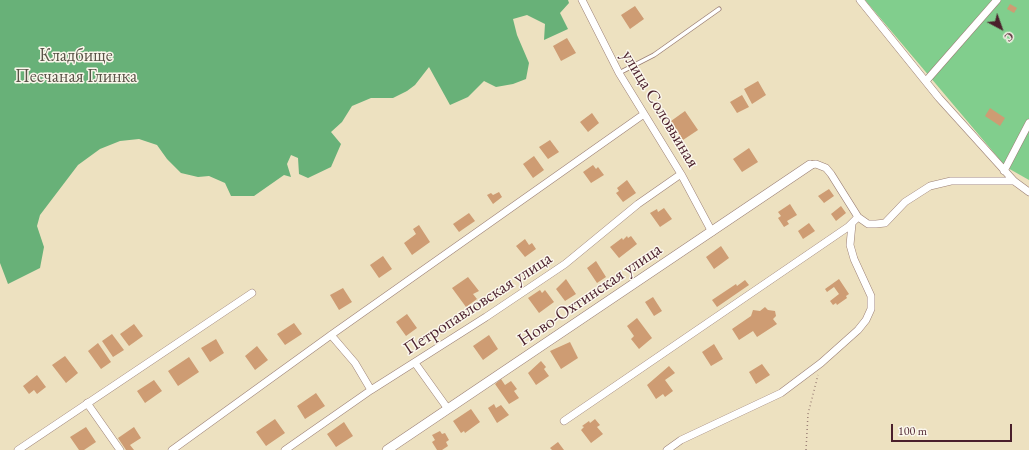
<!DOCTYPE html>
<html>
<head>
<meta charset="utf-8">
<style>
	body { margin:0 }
	#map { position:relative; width:1029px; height:450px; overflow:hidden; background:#ede1c0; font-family:"EB Garamond",serif }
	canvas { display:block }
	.north { position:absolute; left:981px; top:8px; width:40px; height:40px; -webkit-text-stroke:3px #fbf7ec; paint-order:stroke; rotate:139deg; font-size:11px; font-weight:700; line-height:16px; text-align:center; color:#4a1f2b }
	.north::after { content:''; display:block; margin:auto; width:14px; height:18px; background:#4a1f2b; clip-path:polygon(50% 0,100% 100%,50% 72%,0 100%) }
	.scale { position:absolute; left:891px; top:424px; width:121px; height:18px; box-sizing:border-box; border:2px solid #4a1f2b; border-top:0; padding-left:5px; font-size:12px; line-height:14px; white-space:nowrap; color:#4a1f2b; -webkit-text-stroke:3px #fbf7ec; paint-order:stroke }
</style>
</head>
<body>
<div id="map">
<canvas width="1029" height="450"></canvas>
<div class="north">С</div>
<div class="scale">100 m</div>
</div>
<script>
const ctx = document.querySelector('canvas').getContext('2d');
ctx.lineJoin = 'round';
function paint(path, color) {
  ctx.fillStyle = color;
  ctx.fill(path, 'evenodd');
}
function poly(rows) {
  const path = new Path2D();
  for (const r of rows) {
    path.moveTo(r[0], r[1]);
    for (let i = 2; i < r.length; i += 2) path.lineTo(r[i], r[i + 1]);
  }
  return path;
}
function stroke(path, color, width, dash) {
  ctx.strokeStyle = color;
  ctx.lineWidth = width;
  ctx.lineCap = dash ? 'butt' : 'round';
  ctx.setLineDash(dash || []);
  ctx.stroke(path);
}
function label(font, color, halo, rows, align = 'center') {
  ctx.font = font + ' "EB Garamond",serif';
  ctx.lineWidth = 3;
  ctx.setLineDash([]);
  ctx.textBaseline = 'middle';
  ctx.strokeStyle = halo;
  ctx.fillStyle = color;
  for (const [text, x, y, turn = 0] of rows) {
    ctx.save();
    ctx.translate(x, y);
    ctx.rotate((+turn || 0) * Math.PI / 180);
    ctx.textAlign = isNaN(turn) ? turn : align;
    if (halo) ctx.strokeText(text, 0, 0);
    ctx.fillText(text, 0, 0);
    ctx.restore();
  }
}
const green = poly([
	[865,0,1029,0,1029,180,1006,167]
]);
const forest = poly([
	[0,0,568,0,569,3,560,13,568,29,544,40,545,24,527,15,513,19,517,35,529,63,526,79,513,84,496,87,484,81,468,97,450,105,429,67,415,85,407,91,393,98,371,98,352,106,342,122,331,132,341,144,331,167,308,178,299,174,298,158,291,155,287,164,291,177,284,175,254,196,231,196,225,183,209,176,198,177,181,173,167,159,157,145,139,139,120,141,100,149,78,165,40,215,37,226,44,247,40,268,8,284,0,263]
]);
const building = poly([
	[1010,4,1017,8,1014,13,1007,9],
	[635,6,644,19,630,29,621,15],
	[567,38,576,53,561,61,553,46],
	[758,81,766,95,752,104,744,89],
	[742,95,749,107,737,113,730,102],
	[990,108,1005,118,1000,126,985,116],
	[685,111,698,130,683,140,671,121],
	[592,113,599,123,588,132,580,122],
	[550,140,559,152,548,159,539,147],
	[749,148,758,162,742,172,733,159],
	[534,156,544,170,533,178,523,164],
	[593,165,596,169,598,167,604,175,591,183,583,172],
	[627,180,636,193,623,202,616,193,619,191,617,188],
	[829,189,834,196,824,203,818,196],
	[499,192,502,197,493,204,487,195,491,193,493,195],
	[790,204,797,215,787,221,789,224,784,227,778,218,781,216,778,212],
	[841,206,846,213,836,221,831,214],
	[664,208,672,219,660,227,650,213,657,209,658,212],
	[469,213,475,221,459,232,453,224],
	[809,223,815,231,803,239,798,231],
	[419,225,430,242,412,255,404,243,416,234,413,229],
	[627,236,628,238,631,236,637,244,619,258,610,247,622,238,623,240],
	[525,239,529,245,532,243,536,249,525,257,516,246],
	[721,246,729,258,714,269,706,257],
	[383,256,392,269,379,278,370,265],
	[596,261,606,277,597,283,587,268],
	[468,277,479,291,473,294,477,299,466,307,452,288],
	[566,279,576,294,565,301,556,289],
	[839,279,849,294,846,296,847,298,837,305,836,303,833,305,830,301,839,294,834,287,827,292,825,289],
	[745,280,749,285,717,307,712,300,736,284,737,286],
	[343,288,352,302,339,310,330,295],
	[540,290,542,293,545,290,554,302,539,313,528,298],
	[653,297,662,311,654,316,645,302],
	[765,307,768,310,775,311,776,316,773,319,777,324,757,337,753,331,739,340,732,329,751,316,753,310,760,311],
	[407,314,417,328,406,336,396,322],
	[637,318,652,338,639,349,631,339,634,336,627,326],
	[294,323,302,334,285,345,277,334],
	[134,324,143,336,129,346,120,334],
	[112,334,124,350,113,357,102,341],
	[489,335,498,349,483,360,473,346],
	[216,339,224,353,210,362,201,348],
	[570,342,578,358,561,369,550,351],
	[98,343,111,362,101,369,88,351],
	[714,344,723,359,711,366,702,352],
	[257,346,268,360,255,370,245,356],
	[65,356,78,373,66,383,52,365],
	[189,357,199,372,178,386,168,371],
	[541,361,546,367,544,369,549,376,536,385,528,373],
	[762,364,770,375,756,384,749,372],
	[669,366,675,373,665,380,673,391,665,397,663,394,656,399,647,385],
	[37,375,46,387,37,394,34,390,29,394,23,386],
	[501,379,505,385,511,381,517,389,514,391,519,398,509,404,495,384],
	[154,380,162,391,145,403,137,391],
	[316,393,325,406,305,419,297,406],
	[494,404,496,408,501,405,509,415,497,423,488,408],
	[471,409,480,422,465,433,464,431,461,433,453,421],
	[275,419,285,433,266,446,256,432],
	[595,419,600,425,597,427,603,434,591,443,581,430,584,427,582,426,589,421,590,423],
	[344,422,353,436,336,447,327,434],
	[86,427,96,442,84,450,79,450,70,437],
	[134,427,141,438,130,445,134,450,126,450,118,438],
	[440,431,442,434,445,433,449,440,446,442,448,446,442,450,437,450,432,442,435,440,432,435],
	[558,442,564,450,552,450,550,448]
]);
const path = poly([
	[806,450,808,414,818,375]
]);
const service = poly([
	[619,73,654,55,719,9]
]);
const minor = poly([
	[582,0,619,73,681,174,712,232],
	[860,0,939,98,1014,181,1029,192],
	[926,81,997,0],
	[810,165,816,164,826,168,831,174,858,217,868,224,876,224,885,223,905,202,930,186,951,181,1014,181],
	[1004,171,1029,123],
	[331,335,355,363,371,390],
	[415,363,448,409],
	[87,403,120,450],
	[564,421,848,227,858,217],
	[18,450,252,293],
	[172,450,331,335,644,114],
	[285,450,371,390,486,317,565,264,638,204,681,174],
	[667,450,681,440,781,393,821,363,858,330,866,320,871,309,871,296,854,259,850,245,852,224]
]);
const tertiary = poly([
	[387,450,810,165]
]);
const parkNames = [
	["Кладбище",76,56],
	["Песчаная Глинка",76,77]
];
const streetNames = [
	["улица Соловьиная",660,109,59],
	["Ново-Охтинская улица",590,295,-34],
	["Петропавловская улица",478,304,-33]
];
paint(green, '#81ce8d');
paint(forest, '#68b178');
paint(building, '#ce9c73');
stroke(service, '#9c8076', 5);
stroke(minor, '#9c8076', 8);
stroke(tertiary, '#9c8076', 10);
stroke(path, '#9c8076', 1.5, [1, 3]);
stroke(service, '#fff', 3.5);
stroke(minor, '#fff', 7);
stroke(tertiary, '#fff', 9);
label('18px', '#5a5448', '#fbf7ec', parkNames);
label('18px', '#4a1f2b', '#fbf7ec', streetNames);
</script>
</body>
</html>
